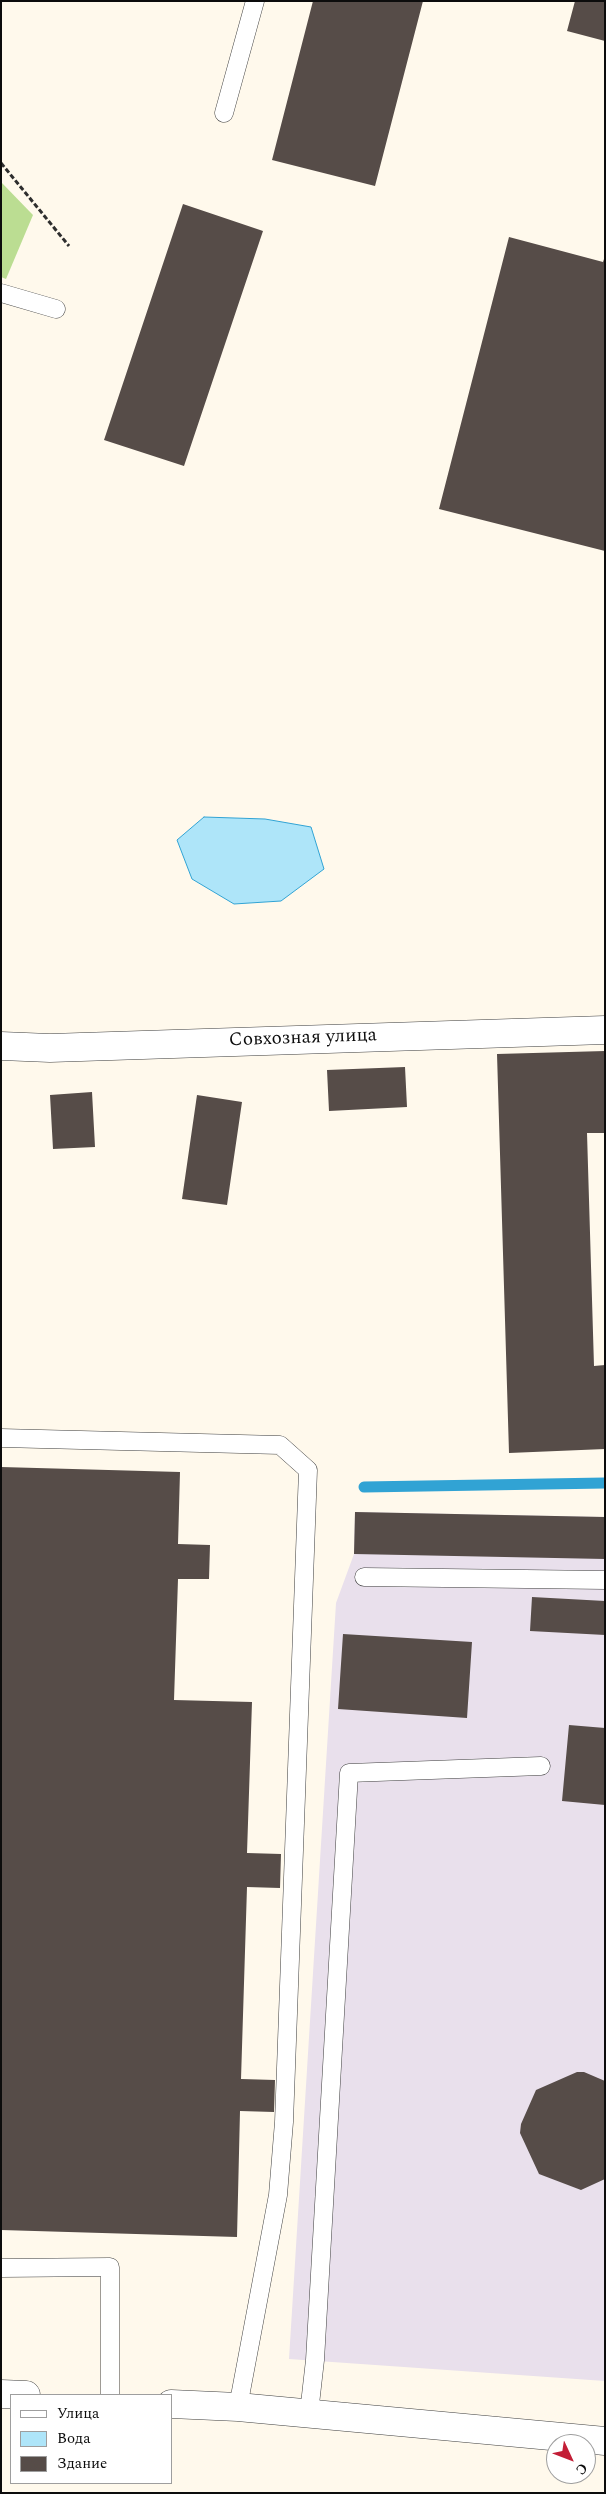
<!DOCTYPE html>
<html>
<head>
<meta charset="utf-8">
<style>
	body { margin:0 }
	#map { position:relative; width:606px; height:2494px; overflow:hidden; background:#fff9ec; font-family:Spectral,serif }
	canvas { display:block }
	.frame { position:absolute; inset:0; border:2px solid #0c0c0c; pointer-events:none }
	.legend { position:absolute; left:10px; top:2394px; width:162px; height:90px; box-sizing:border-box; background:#fff; border:1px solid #9e9e9e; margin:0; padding:6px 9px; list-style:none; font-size:15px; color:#0c0c0c }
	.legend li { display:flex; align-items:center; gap:10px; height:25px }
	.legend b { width:25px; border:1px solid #9e9e9e }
	.north { position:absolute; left:546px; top:2434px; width:50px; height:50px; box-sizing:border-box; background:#fff; border:1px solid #9e9e9e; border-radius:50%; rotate:133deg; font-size:14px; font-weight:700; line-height:20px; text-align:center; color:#0c0c0c }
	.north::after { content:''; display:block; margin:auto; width:18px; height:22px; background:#c31e36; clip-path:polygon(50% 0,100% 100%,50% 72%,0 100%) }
</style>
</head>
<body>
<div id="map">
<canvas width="606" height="2494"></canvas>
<div class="frame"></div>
<ul class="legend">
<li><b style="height:6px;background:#fff"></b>Улица</li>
<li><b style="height:14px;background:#aee5f9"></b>Вода</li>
<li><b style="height:14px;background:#564c48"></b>Здание</li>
</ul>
<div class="north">С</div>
</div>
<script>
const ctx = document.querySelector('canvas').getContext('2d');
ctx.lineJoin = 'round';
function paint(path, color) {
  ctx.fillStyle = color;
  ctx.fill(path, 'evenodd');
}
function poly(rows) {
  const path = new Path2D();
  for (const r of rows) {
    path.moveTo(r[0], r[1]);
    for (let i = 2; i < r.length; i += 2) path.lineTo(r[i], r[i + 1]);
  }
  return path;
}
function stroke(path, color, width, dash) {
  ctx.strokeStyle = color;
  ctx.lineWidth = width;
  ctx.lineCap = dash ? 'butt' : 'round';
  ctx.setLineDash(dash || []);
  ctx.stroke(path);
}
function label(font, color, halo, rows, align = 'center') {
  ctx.font = font + ' Spectral,serif';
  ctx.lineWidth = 5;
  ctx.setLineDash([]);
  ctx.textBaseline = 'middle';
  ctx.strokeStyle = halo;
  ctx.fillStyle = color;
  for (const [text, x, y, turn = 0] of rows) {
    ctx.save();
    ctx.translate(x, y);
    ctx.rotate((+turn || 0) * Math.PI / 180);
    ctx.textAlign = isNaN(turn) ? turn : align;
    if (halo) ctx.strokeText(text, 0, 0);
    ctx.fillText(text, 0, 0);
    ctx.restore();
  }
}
const industrial = poly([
	[355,1512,605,1517,605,2381,289,2359,336,1603,354,1554]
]);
const forest = poly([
	[1,182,33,215,6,279,1,277]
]);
const water = poly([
	[204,817,265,819,311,827,324,869,281,901,234,904,192,879,177,840,204,817]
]);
const stream = poly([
	[364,1487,605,1483]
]);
const building = poly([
	[313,1,423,1,375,186,272,160],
	[575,1,605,1,605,41,567,31],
	[183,204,263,231,184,466,104,440],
	[509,237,603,262,605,256,605,551,439,509],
	[605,1051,605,1133,587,1133,594,1366,605,1365,605,1449,509,1453,497,1054],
	[405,1067,407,1107,329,1111,327,1070],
	[92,1092,95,1147,53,1149,50,1095],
	[197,1095,242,1102,227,1205,182,1199],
	[1,1467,180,1472,178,1544,210,1545,209,1579,178,1579,174,1700,252,1702,247,1853,281,1854,280,1888,247,1887,241,2079,275,2080,274,2112,240,2111,237,2237,1,2230],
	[355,1512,605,1517,605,1559,354,1554],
	[532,1597,605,1601,605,1635,530,1631],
	[343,1634,472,1642,467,1718,338,1709],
	[569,1725,605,1728,605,1805,562,1801],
	[577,2072,584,2072,605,2081,605,2179,581,2190,539,2174,520,2133,521,2124,536,2090]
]);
const path = poly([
	[1,163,69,246]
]);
const lane = poly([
	[224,113,255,1],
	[1,293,56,309],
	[1,1438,280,1445,308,1470,284,2122,278,2195,238,2407],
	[364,1577,605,1580],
	[1,2268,110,2267,110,2395],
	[309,2413,315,2360,349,1773,541,1766]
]);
const street = poly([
	[1,1046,50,1048,605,1030],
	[1,2394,26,2395],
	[171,2404,238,2407,605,2441]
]);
const streetNames = [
	["Совхозная улица",303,1039,-2]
];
paint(industrial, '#e9e0ec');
paint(forest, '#bbdd92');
paint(water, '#aee5f9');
stroke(water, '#31a3d4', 1);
stroke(stream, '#31a3d4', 11);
paint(building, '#564c48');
stroke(lane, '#3f3f3f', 19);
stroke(street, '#3f3f3f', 29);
stroke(path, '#2e2e2e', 3, [5, 2.5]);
stroke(lane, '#fff', 18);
stroke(street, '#fff', 28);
label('19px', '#0c0c0c', '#fff', streetNames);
</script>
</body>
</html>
